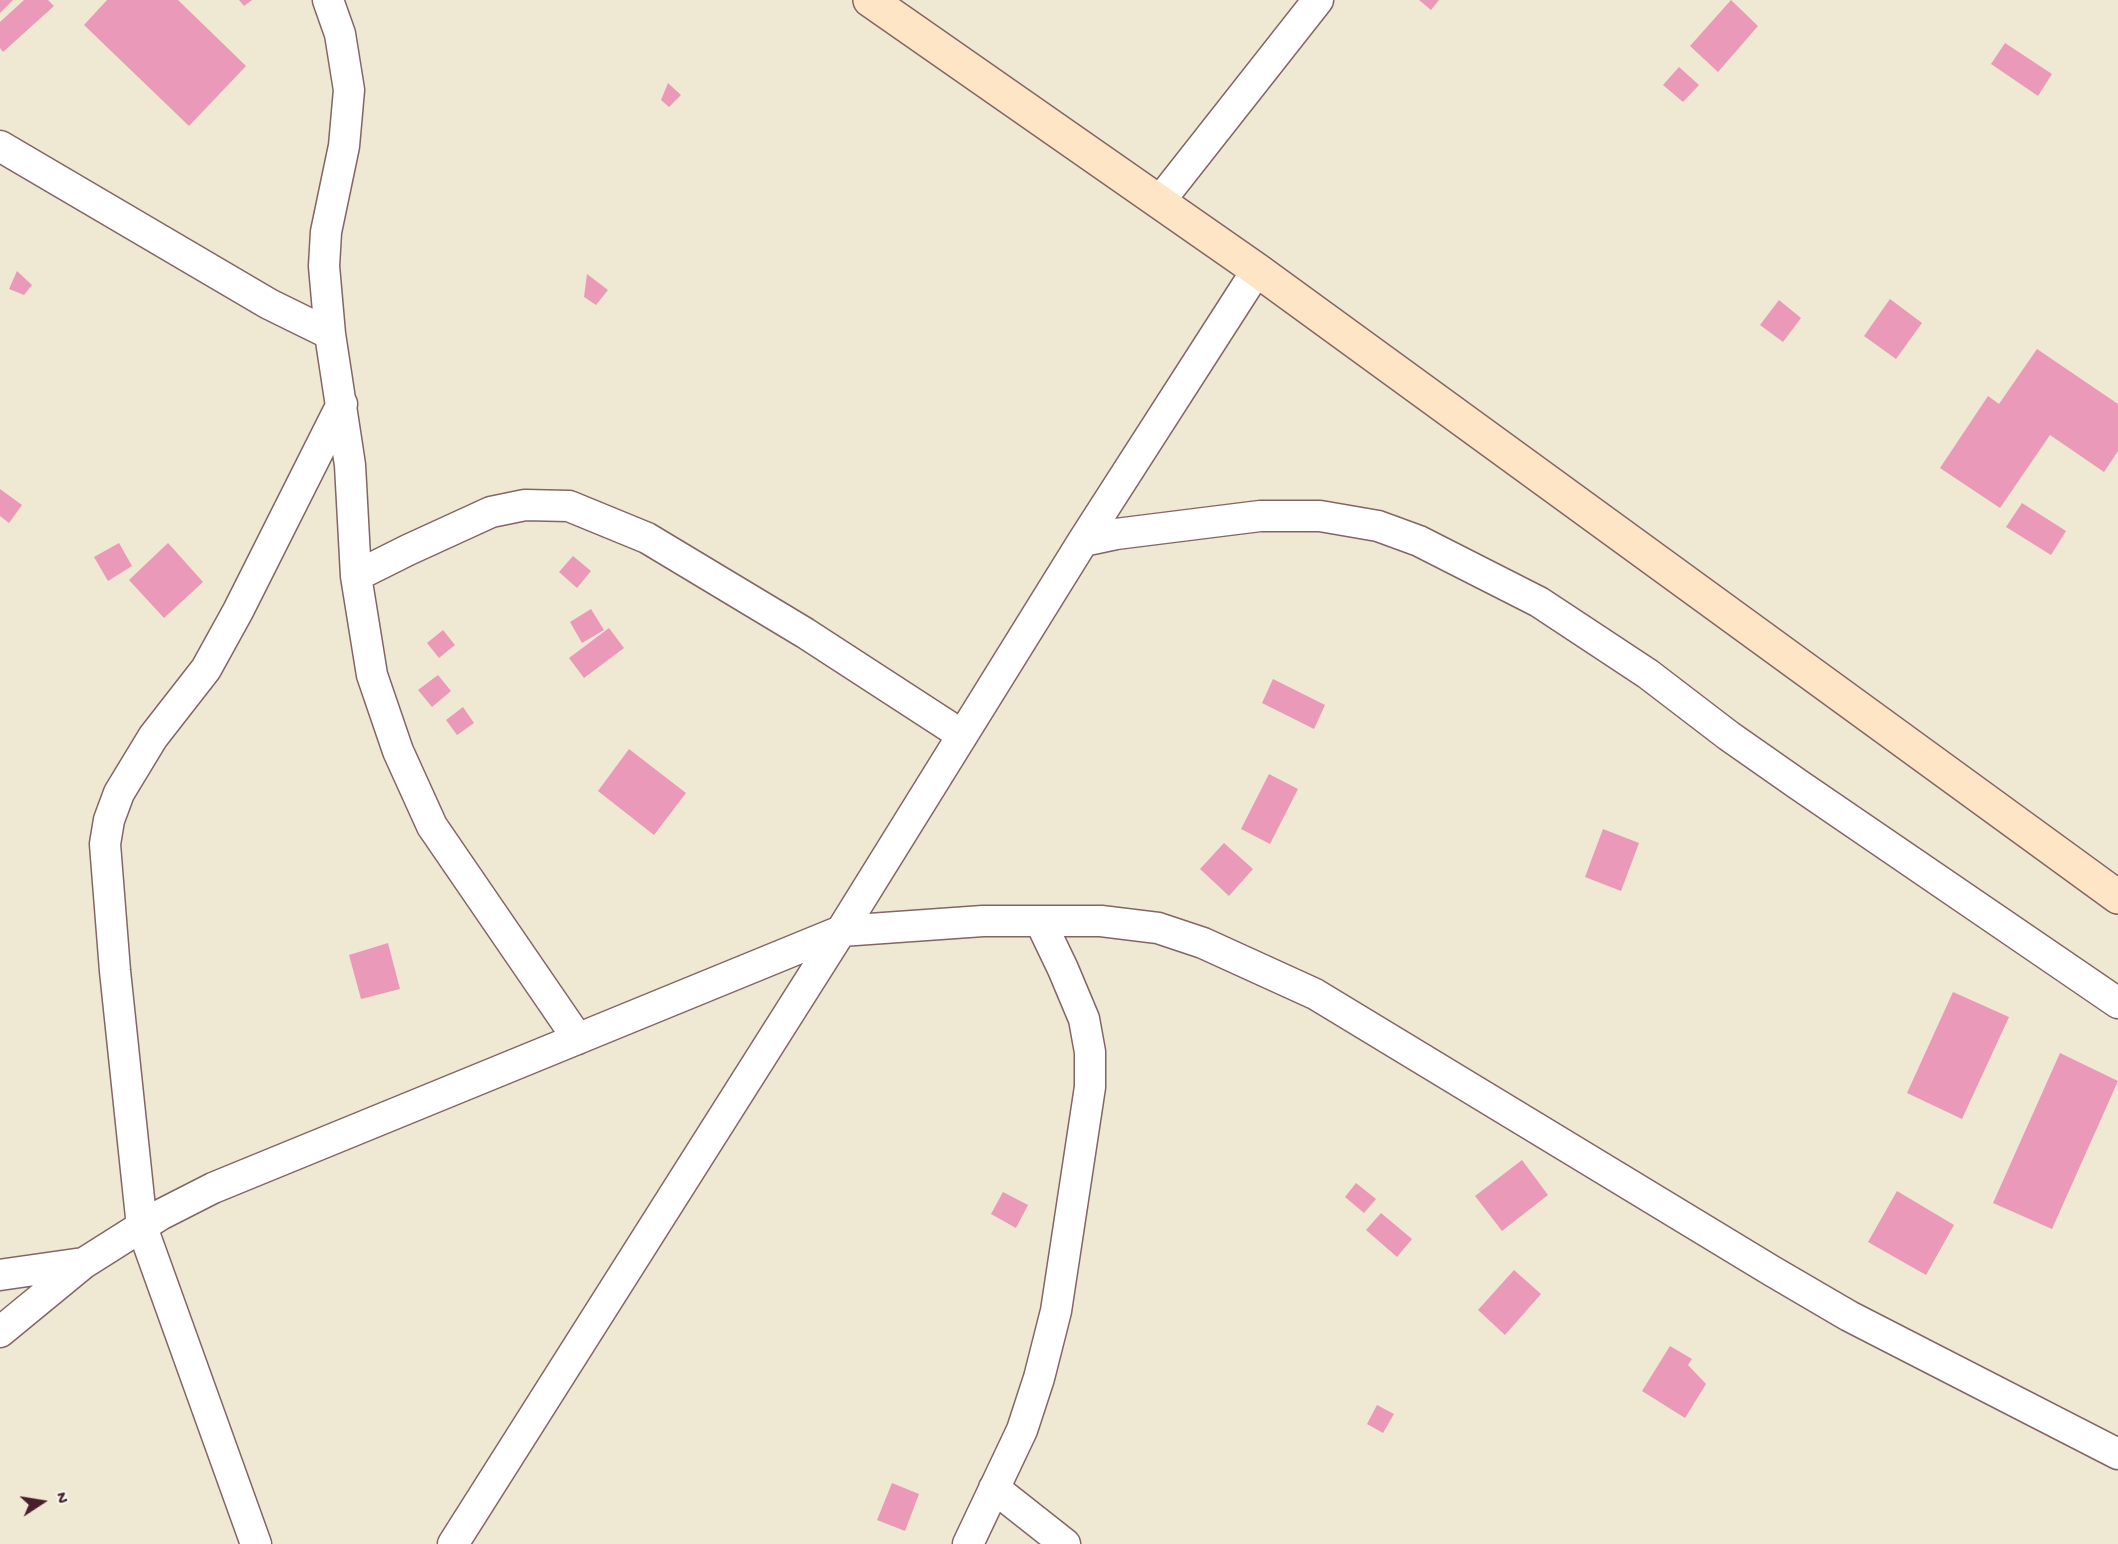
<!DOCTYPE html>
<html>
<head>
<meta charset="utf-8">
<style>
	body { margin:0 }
	#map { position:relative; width:2118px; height:1544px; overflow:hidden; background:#efe8d2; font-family:"Gochi Hand",sans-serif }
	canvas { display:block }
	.north { position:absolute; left:12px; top:1472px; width:60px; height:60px; -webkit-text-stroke:4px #f6f6f2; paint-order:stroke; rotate:78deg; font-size:16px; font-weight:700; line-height:24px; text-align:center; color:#4a1f2b }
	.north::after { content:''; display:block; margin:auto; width:21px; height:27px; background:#4a1f2b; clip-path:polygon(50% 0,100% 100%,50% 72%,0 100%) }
</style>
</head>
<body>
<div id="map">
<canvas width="2118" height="1544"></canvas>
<div class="north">N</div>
</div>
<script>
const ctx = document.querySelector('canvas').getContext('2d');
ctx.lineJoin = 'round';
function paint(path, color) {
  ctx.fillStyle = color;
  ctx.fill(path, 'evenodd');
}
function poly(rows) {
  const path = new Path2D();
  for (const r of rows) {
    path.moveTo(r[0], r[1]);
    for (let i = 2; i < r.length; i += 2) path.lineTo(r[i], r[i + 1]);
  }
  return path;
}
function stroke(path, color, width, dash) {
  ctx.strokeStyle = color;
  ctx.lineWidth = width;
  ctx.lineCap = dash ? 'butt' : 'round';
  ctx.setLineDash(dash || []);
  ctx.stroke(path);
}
const building = poly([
	[0,0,13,0,0,13],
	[24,0,48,0,54,6,3,52,0,48,0,22],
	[107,0,178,0,246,66,189,126,84,25],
	[239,0,252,0,244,6],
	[1419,0,1439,0,1431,10],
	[1731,0,1758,26,1718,72,1690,46],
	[2005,43,2052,74,2038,96,1991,64],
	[1679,67,1699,85,1683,102,1663,85],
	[668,83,681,95,669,107,661,100],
	[17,271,32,285,24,295,9,289],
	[587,274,608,290,596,305,584,297],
	[1890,299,1922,323,1896,359,1864,336],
	[1779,300,1801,318,1783,342,1760,325],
	[2037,349,2118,404,2118,451,2104,472,2050,435,2000,508,1940,468,1988,396,1999,404],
	[0,489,22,505,9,523,0,516],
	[2022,503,2066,531,2051,555,2006,527],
	[119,543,132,566,108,581,94,557],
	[168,543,203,582,164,618,129,580],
	[573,556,591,571,577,588,559,572],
	[591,609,604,630,582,643,570,622],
	[609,628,624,648,584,678,569,658],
	[443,630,455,645,439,658,427,643],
	[438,675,451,691,432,707,418,690],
	[1273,679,1325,705,1314,729,1262,703],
	[463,707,474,723,457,735,446,720],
	[629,749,686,793,654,835,598,791],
	[1269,774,1298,789,1270,844,1241,829],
	[1603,829,1639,843,1621,891,1585,877],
	[1224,843,1253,869,1229,896,1200,869],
	[388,943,400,989,361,999,349,955],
	[1953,992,2009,1017,1962,1119,1907,1093],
	[2060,1053,2118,1081,2052,1229,1993,1203],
	[1522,1160,1548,1195,1502,1231,1475,1196],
	[1356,1183,1376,1199,1364,1213,1345,1197],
	[1897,1191,1954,1225,1926,1275,1868,1242],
	[1003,1192,1028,1205,1016,1228,991,1214],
	[1381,1213,1412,1239,1397,1257,1366,1230],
	[1514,1270,1541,1294,1505,1335,1478,1310],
	[1670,1346,1692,1359,1688,1365,1706,1384,1685,1418,1642,1391],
	[1377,1405,1394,1414,1383,1433,1367,1424],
	[892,1483,919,1494,905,1531,877,1520]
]);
const street = poly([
	[328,0,340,34,349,90,344,146,326,232,324,266,330,334,350,465,356,576,372,675,398,751,432,826,578,1039],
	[0,146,269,304,330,334],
	[1159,202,1318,0],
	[1083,541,1116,534,1260,516,1320,516,1378,526,1419,541,1539,602,1648,674,1729,736,1799,785,2118,1003],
	[356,576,408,550,491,512,525,505,569,506,647,538,805,633,962,735],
	[0,1275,83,1263],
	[0,1332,84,1263,160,1215,213,1188,841,931,983,921,1101,921,1158,928,1203,943,1315,994,1772,1271,1849,1316,2118,1454],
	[994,1488,1065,1544],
	[256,1544,142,1227,115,971,105,844,109,820,119,793,153,737,206,669,238,611,342,404],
	[453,1544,841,931,1083,541,1257,270],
	[968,1544,1022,1430,1039,1378,1056,1311,1090,1087,1090,1052,1084,1019,1063,969,1040,921]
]);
const secondary = poly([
	[870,0,1257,270,2118,897]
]);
paint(building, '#eb99b8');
stroke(street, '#846565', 33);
stroke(secondary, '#846565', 36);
stroke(street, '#fff', 30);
stroke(secondary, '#fee5c5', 33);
</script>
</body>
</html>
